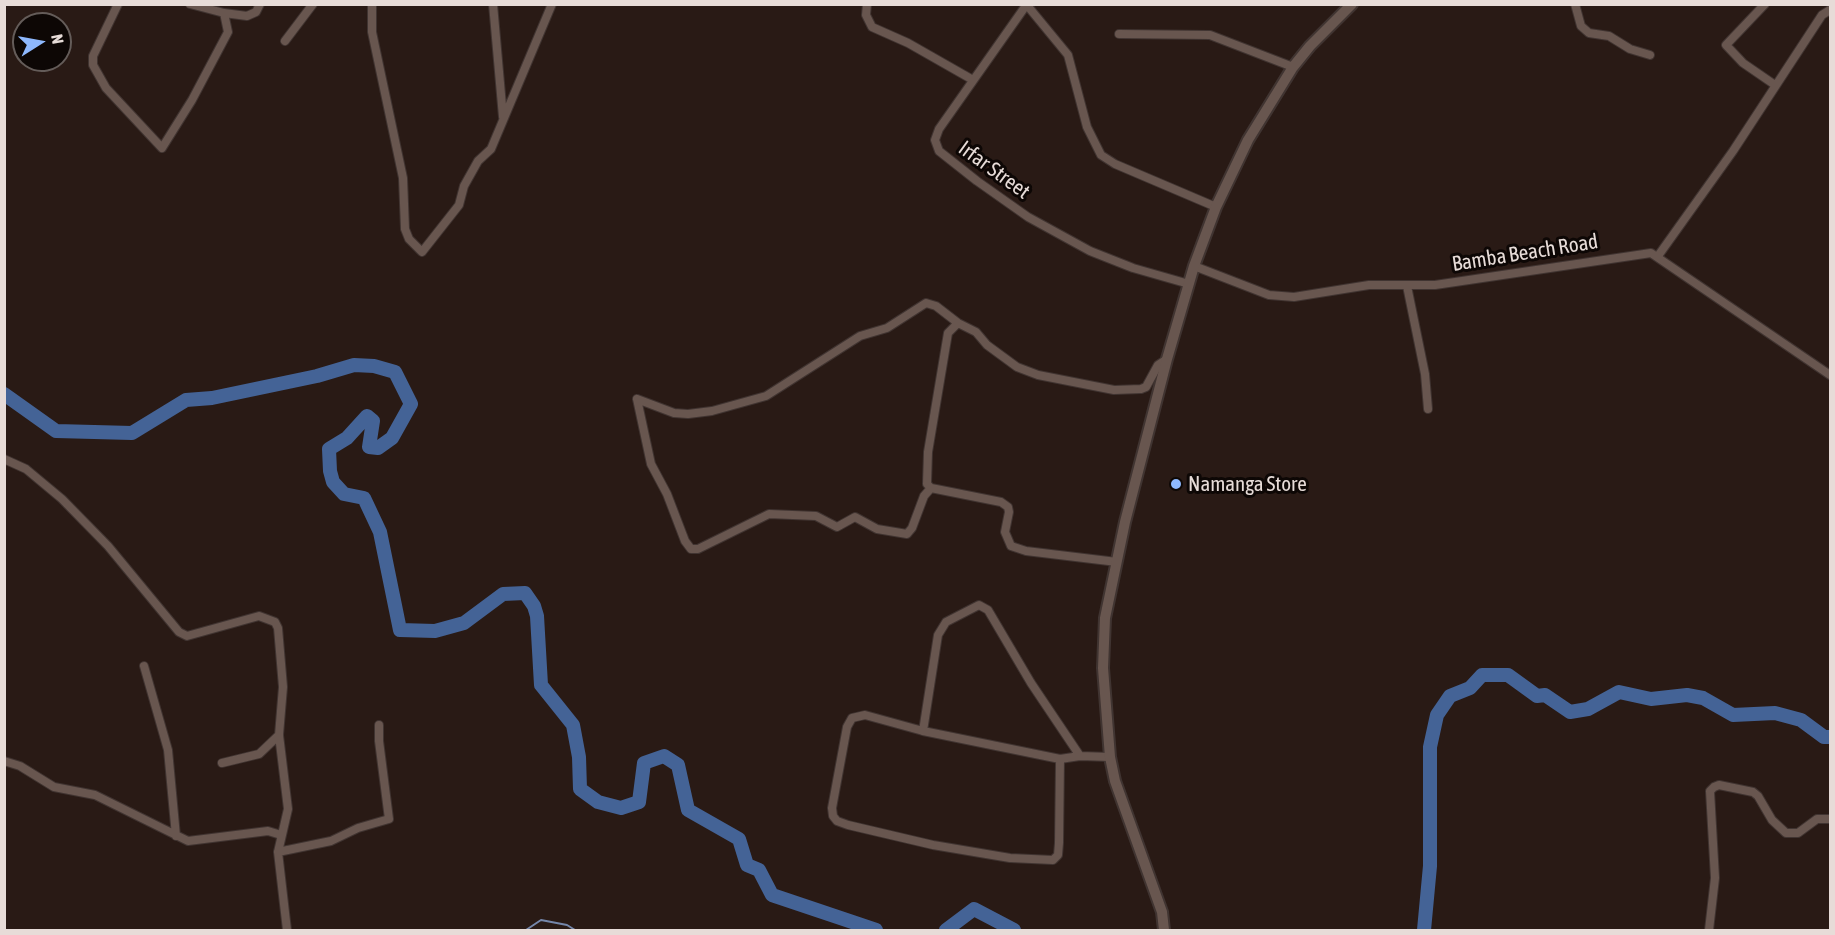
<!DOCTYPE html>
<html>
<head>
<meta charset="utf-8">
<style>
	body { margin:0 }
	#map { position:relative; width:1835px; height:935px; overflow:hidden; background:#291a15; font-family:"Asap Condensed",sans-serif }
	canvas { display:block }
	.frame { position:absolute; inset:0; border:6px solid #e7dcd8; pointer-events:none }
	.north { position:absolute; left:12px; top:12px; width:60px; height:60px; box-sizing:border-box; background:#0d0705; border:2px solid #645c59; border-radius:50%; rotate:79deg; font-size:16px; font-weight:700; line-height:24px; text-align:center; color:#e7dcd8 }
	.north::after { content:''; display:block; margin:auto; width:21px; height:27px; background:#8eb8fd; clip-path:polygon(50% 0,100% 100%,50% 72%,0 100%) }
</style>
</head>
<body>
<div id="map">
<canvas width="1835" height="935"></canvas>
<div class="frame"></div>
<div class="north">N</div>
</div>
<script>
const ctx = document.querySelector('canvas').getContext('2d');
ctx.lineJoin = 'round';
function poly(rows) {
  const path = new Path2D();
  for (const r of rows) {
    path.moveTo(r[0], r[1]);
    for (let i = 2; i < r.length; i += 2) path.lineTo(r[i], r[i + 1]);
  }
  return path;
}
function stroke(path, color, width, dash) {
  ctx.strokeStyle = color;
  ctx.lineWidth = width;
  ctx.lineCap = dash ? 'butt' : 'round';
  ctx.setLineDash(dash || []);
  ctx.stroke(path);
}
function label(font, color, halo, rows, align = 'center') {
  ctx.font = font + ' "Asap Condensed",sans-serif';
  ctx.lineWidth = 6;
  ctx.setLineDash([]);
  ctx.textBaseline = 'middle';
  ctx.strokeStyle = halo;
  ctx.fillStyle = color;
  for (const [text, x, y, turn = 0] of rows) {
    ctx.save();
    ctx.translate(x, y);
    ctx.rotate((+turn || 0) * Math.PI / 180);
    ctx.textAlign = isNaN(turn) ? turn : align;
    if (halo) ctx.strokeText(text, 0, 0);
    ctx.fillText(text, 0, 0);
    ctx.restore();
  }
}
const stream = poly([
	[526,930,541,920,567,925,575,930],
	[873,930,876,929]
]);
const river = poly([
	[4,394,56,431,132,433,186,400,212,398,317,376,354,365,374,366,395,372,411,404,392,438,378,448,369,447,373,421,367,416,347,438,329,449,330,471,333,482,344,494,364,498,380,532,400,630,435,631,464,623,503,594,525,593,534,606,537,616,541,685,573,725,579,757,580,789,598,802,621,808,639,802,644,763,664,756,678,765,688,810,739,839,747,865,759,870,772,895,876,930],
	[946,930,974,909,1014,930],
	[1424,930,1430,866,1430,747,1437,715,1450,696,1470,688,1482,675,1508,675,1537,696,1545,695,1570,712,1588,709,1619,692,1651,699,1687,695,1703,698,1733,715,1775,713,1801,720,1824,737,1830,737]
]);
const street = poly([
	[118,4,93,56,93,65,106,88,162,148,192,100,228,32,224,13,190,4],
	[372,4,372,32,403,178,405,229,409,239,422,252,459,205,464,186,478,161,491,149,552,4],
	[493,4,503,117],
	[867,4,866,15,872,27,908,43,973,80],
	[1026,4,1068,55,1087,127,1101,155,1115,164,1216,207],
	[1027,4,939,129,935,140,939,151,977,181,1028,217,1090,251,1133,268,1189,284],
	[1575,4,1581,26,1589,33,1609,36,1630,49,1650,55],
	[1765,4,1726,45,1743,63,1775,85],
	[224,13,247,16,256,12,260,4],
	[1119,34,1210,35,1293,67],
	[285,41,313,4],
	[1658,256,1733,151,1822,15,1830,10],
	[1194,266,1269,295,1294,297,1369,285,1435,285,1651,253,1830,375],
	[1407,286,1425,374,1428,409],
	[958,323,948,333,928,452,927,484,931,488,1001,502,1008,507,1009,512,1005,532,1011,546,1026,551,1117,562],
	[637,399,674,413,688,414,712,411,766,396,860,336,887,328,926,303,936,306,958,323,976,332,987,345,1017,367,1038,375,1114,390,1141,389,1146,387,1158,365,1167,359],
	[637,399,651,464,667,494,685,541,691,549,698,549,769,514,816,516,837,527,855,517,877,529,907,534,912,528,924,496,931,488],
	[4,459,26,469,62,499,108,546,179,632,187,636,259,616,275,622,278,628,283,687,279,735,288,809,278,852,287,930],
	[144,666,168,750,176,836],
	[923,731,938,635,946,622,979,605,988,610,1031,683,1080,756],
	[1060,759,1059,843,1058,855,1053,860,1010,858,933,845,848,825,837,821,833,816,832,808,847,727,852,718,865,715,923,731,1060,759,1080,756,1110,757],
	[4,761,20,766,54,787,95,795,188,841,268,831,281,835],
	[222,763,259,754,279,735],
	[278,852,331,841,358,828,389,819,379,741,379,725],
	[1709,930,1715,878,1710,791,1714,787,1719,785,1753,792,1758,796,1772,820,1786,833,1798,833,1817,819,1830,819]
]);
const secondary = poly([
	[1164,930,1162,912,1115,781,1110,757,1103,668,1105,618,1125,522,1167,359,1194,266,1216,207,1248,140,1293,67,1310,46,1352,4]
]);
const markers = [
	[1176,484,6,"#8eb8fd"]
];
const streetNames = [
	["Irfar Street",994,170,36],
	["Bamba Beach Road",1525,253,-9]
];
const poiNames = [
	["Namanga Store",1188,484]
];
stroke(stream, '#7587aa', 2);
stroke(river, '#446396', 14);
stroke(street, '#403431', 10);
stroke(secondary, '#403431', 14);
stroke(street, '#68564f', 8);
stroke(secondary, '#68564f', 10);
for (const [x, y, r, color] of markers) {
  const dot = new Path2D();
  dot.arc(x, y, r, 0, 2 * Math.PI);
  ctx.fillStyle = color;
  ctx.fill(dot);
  stroke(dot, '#0d0705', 2);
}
label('21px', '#e7dcd8', '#0d0705', streetNames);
label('21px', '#e7dcd8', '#0d0705', poiNames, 'left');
</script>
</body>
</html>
